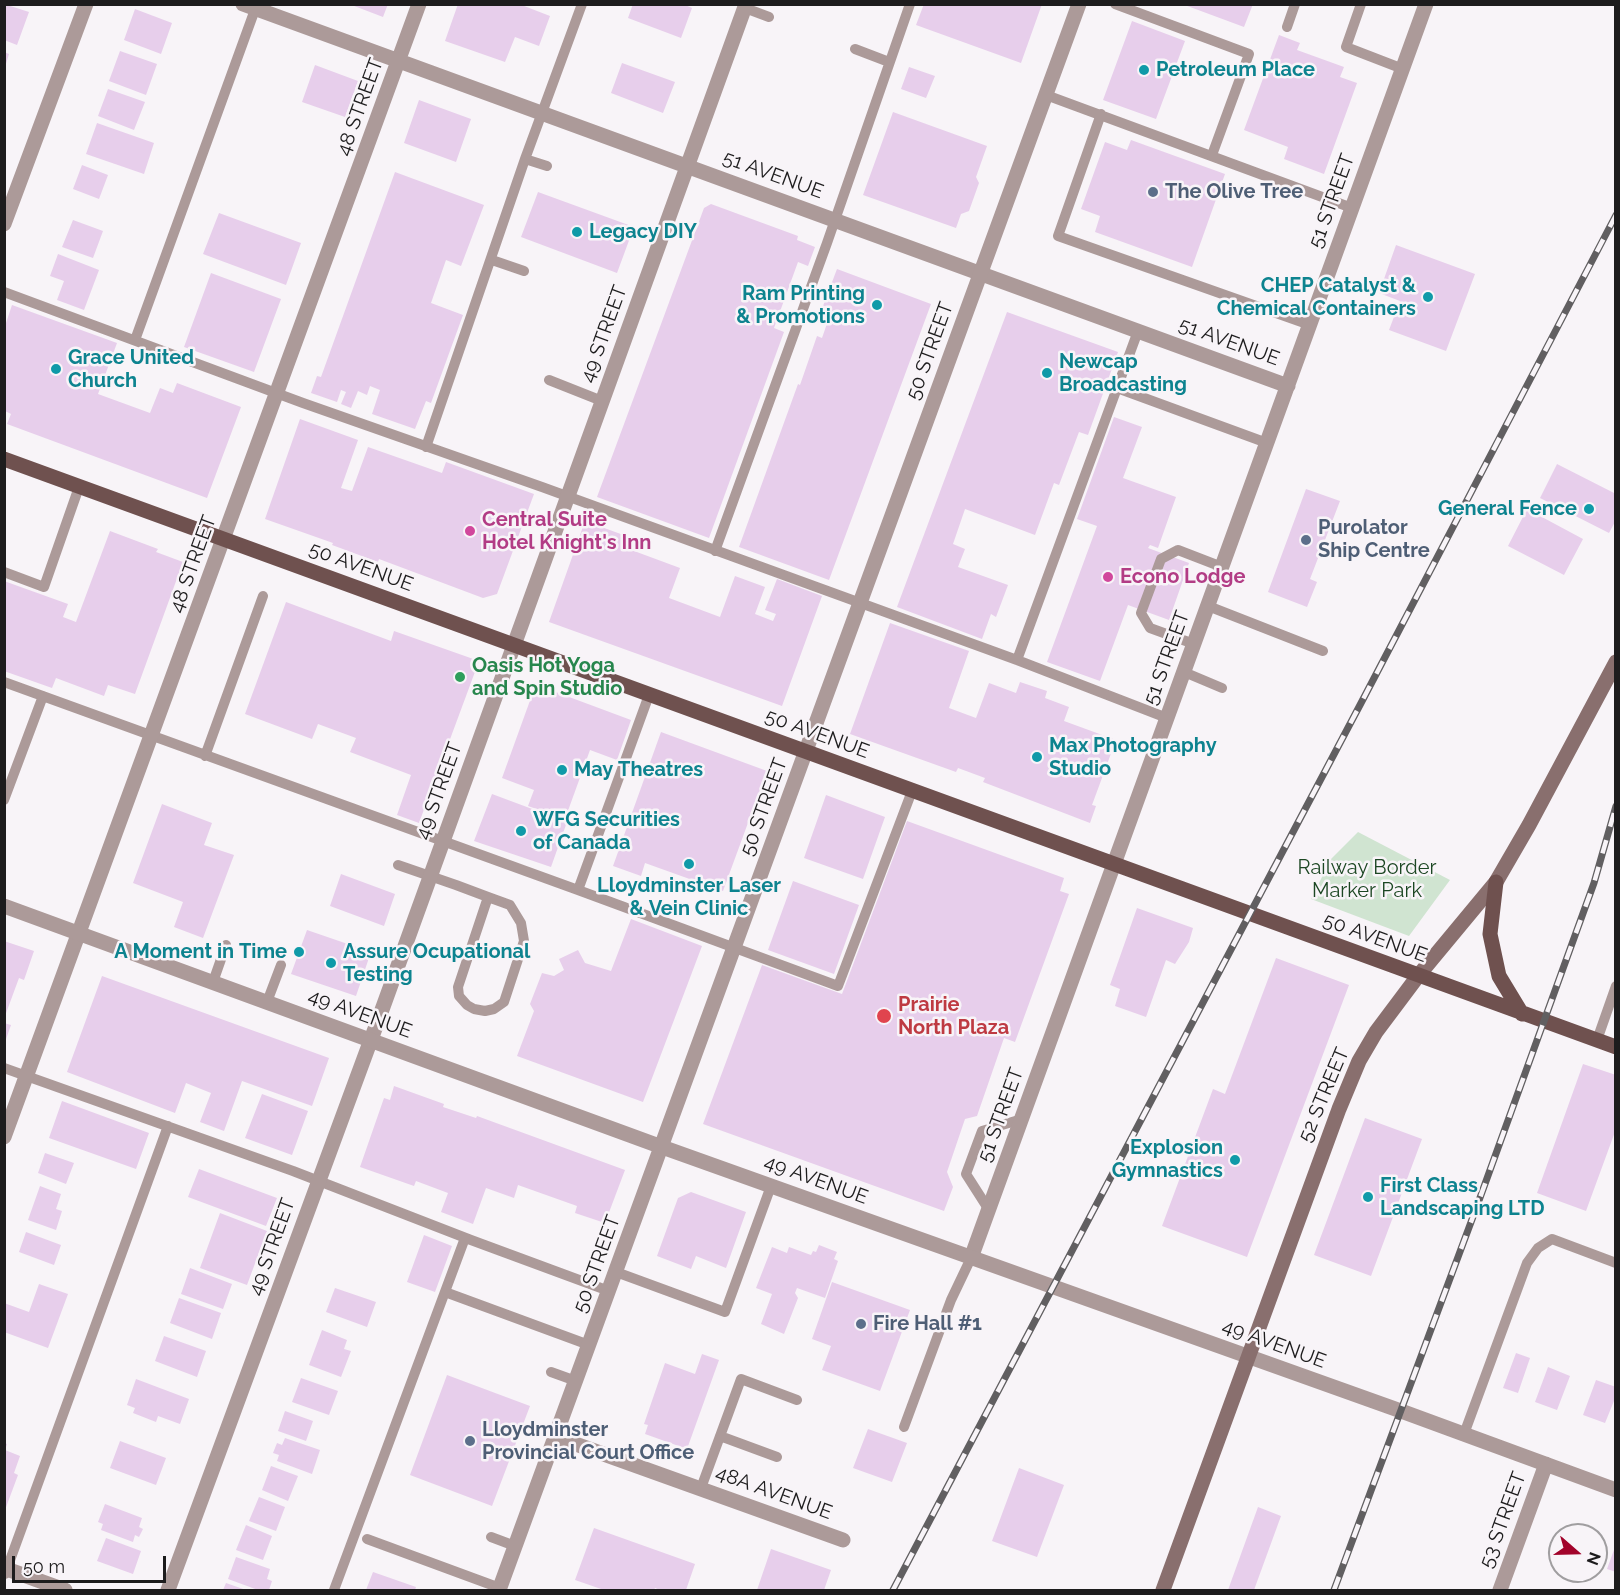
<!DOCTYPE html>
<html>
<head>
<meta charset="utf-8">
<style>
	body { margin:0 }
	#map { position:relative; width:1620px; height:1595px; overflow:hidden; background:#f8f4f8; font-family:Raleway,sans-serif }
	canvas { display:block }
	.frame { position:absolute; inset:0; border:6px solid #1d1c1d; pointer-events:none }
	.north { position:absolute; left:1548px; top:1523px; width:60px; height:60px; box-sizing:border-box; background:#f8f4f8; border:2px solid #a09ea0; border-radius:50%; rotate:110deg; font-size:16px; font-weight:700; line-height:24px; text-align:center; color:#1d1c1d }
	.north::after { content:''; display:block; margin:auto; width:21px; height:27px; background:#a2032b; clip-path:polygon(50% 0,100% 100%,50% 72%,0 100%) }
	.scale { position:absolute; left:12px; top:1556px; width:154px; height:27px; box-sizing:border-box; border:3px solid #1d1c1d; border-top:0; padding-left:8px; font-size:18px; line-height:21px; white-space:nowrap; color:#1d1c1d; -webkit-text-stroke:4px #f8f4f8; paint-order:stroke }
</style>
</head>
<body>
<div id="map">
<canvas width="1620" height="1595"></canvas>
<div class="frame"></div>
<div class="north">N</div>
<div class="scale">50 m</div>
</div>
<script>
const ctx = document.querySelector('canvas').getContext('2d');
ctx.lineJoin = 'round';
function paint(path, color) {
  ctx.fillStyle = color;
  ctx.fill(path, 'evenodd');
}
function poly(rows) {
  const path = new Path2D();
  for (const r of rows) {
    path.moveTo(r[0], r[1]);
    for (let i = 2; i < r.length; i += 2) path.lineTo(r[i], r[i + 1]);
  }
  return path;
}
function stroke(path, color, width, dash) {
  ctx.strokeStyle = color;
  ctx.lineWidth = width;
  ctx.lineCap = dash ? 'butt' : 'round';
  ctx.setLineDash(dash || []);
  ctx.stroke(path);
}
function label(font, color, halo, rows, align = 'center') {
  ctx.font = font + ' Raleway,sans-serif';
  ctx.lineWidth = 5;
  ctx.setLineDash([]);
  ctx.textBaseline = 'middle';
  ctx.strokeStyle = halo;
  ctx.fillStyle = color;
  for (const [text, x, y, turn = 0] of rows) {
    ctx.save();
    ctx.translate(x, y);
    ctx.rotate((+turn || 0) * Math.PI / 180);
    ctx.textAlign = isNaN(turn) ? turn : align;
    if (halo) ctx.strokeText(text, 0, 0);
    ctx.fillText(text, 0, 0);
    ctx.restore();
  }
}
const green = poly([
	[1358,832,1450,880,1409,936,1311,899,1331,859]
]);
const building = poly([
	[4,4,29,12,17,45,4,40],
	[349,4,388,4,383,17],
	[458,4,519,4,550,16,539,46,515,37,505,62,445,41],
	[633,4,683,4,692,8,681,38,628,18],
	[924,4,1042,4,1021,63,916,25],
	[1182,4,1253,4,1244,27],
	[135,9,172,23,161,54,124,40],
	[1132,21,1185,41,1156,119,1103,100],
	[1279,35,1300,43,1297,50,1344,67,1340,77,1357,83,1324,174,1284,159,1288,147,1244,130],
	[120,51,157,64,146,95,109,81],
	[4,52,9,54,5,67,4,67],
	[622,63,675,82,663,113,611,93],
	[315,65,358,81,345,117,302,102],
	[909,67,935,76,926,98,901,89],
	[108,89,145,102,134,130,98,116],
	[419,100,471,119,456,162,404,143],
	[893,112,987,146,976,177,979,183,969,211,961,214,956,228,863,195],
	[97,123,154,143,144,174,86,154],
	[1131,140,1225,174,1192,267,1095,232,1100,216,1081,209,1105,142,1127,150],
	[82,165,108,175,99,199,73,189],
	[395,172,484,205,461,266,446,260,431,303,463,315,431,403,426,401,415,429,372,414,380,390,370,386,367,395,358,391,351,408,341,404,346,392,341,390,337,402,311,393,317,376,321,377],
	[538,192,634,227,617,273,521,237],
	[711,204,798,236,797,240,815,247,808,266,798,262,774,328,784,332,709,538,597,497,704,208],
	[219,213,301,243,286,285,203,254],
	[73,220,103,231,93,258,62,247],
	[1396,245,1475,274,1446,351,1389,330,1400,301,1379,293],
	[58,254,99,270,84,310,57,300,64,281,50,276],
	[837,269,931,304,829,580,739,547,798,384,800,385,817,336,822,338,832,309,823,306],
	[211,273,281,299,254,372,184,347],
	[12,305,117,343,98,394,150,413,160,388,173,393,177,383,241,407,207,498,7,424,11,414,5,411,5,326],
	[1007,312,1118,352,1088,435,1079,432,1059,485,1054,483,1035,535,965,509,953,544,965,549,958,567,1008,585,996,617,991,614,982,639,897,607],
	[1114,417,1142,427,1123,478,1176,497,1158,548,1150,545,1148,548,1189,563,1169,620,1128,605,1100,681,1047,662,1097,526,1077,519],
	[300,419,358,440,341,488,352,491,368,447,442,473,446,462,534,494,497,594,483,598,379,559,378,562,332,545,333,543,265,519],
	[1557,464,1616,494,1616,520,1609,533,1540,498],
	[1306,489,1340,501,1310,579,1317,582,1307,607,1268,592],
	[1527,509,1583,539,1564,575,1508,546],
	[585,521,629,537,626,548,680,568,669,598,720,617,735,576,765,587,755,614,773,621,776,614,765,610,777,579,822,596,782,706,549,622],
	[110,531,158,549,156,552,183,562,135,694,108,685,104,696,56,678,52,688,4,671,4,581,68,604,63,617,76,622],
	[286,602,391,641,394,631,479,661,419,823,397,815,411,775,350,752,356,738,318,724,312,739,245,714],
	[890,623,969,651,949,708,976,718,989,683,1016,693,1020,682,1047,691,1045,698,1069,707,1064,721,1116,740,1092,805,1096,806,1090,823,983,782,985,778,958,768,956,772,850,734],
	[545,688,631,720,617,760,590,750,565,819,528,806,534,790,502,778,532,695],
	[661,732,767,771,723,891,645,863,641,876,613,866],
	[492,794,567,822,551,867,474,841],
	[826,795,885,817,863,879,804,858],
	[162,804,212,823,204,845,234,855,203,938,174,927,183,902,133,883],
	[907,821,1064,878,1060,891,1069,894,1015,1042,1004,1038,977,1116,965,1119,947,1172,953,1187,944,1211,703,1124,762,965,842,994],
	[341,874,395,894,384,926,330,906],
	[793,881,859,905,834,974,768,950],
	[1137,908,1193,928,1189,942,1175,964,1166,960,1146,1017,1115,1006,1120,989,1110,985],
	[631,919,702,946,643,1102,517,1056,534,1011,530,1004,542,973,554,976,564,970,559,959,578,950,585,963,611,971],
	[307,930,371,952,356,996,291,974],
	[4,941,34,951,24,980,19,978,5,1016],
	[1276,958,1349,985,1247,1257,1162,1226,1213,1089,1225,1094],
	[102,976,329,1058,312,1106,242,1081,224,1131,200,1122,211,1093,186,1083,175,1113,67,1072],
	[4,1023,11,1025,5,1042,4,1042],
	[1583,1064,1616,1075,1616,1129,1586,1211,1537,1193],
	[394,1086,444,1104,443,1107,476,1118,477,1116,625,1170,605,1223,575,1213,577,1206,518,1185,514,1198,486,1188,473,1224,441,1212,448,1193,416,1181,414,1186,360,1167,384,1098,390,1100],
	[262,1094,308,1111,292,1155,245,1138],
	[62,1101,149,1133,136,1169,49,1138],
	[1365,1118,1422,1139,1371,1276,1314,1255],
	[45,1153,74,1163,66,1184,38,1173],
	[199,1169,277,1198,266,1226,188,1197],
	[40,1186,61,1194,56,1209,62,1211,56,1230,28,1220],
	[691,1192,746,1212,726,1268,696,1256,691,1269,657,1256,678,1198],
	[220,1213,267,1231,247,1285,200,1268],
	[26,1232,61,1245,54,1265,19,1252],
	[424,1235,452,1246,435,1292,407,1282],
	[819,1245,837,1252,834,1259,838,1261,825,1298,797,1288,795,1293,798,1298,784,1334,761,1324,772,1294,756,1288,772,1247,787,1253,789,1247,811,1255,813,1251,816,1252],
	[190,1268,232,1284,223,1309,181,1294],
	[832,1282,910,1310,880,1391,822,1370,831,1346,812,1339],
	[39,1284,68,1294,48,1348,4,1332,4,1303,29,1312],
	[335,1288,376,1302,367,1327,326,1312],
	[179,1298,221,1313,212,1339,170,1323],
	[322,1330,347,1340,344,1349,351,1351,341,1377,309,1365],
	[164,1336,206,1351,197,1377,155,1361],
	[1516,1353,1530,1358,1518,1393,1503,1388],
	[702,1354,719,1360,687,1449,645,1434,648,1425,644,1424,665,1363,695,1374],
	[1548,1367,1570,1376,1557,1410,1535,1402],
	[447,1375,530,1406,492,1506,410,1475],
	[301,1378,338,1391,329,1415,292,1402],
	[136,1379,189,1399,180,1424,158,1416,156,1422,133,1413,135,1408,127,1405],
	[1596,1380,1616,1387,1616,1396,1605,1423,1583,1415],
	[285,1411,313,1421,306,1441,278,1431],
	[868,1429,907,1443,892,1482,853,1468],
	[285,1438,320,1450,312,1474,277,1461,279,1455,273,1453,277,1443,282,1445],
	[120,1441,166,1458,156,1485,110,1468],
	[4,1443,7,1444,5,1450,20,1456,14,1473,18,1475,5,1510],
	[271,1466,298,1476,288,1501,262,1490],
	[1019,1468,1064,1485,1037,1557,992,1541],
	[259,1497,285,1507,276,1531,249,1521],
	[105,1504,142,1518,139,1527,143,1529,139,1537,135,1535,133,1542,101,1530,103,1524,98,1522],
	[1258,1507,1281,1516,1254,1590,1228,1590],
	[246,1525,272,1536,263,1560,236,1550],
	[594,1528,695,1564,686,1590,660,1590,655,1588,654,1590,604,1590,575,1580],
	[106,1538,141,1551,133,1574,97,1561],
	[1615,1547,1616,1547,1616,1572,1607,1569],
	[771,1549,831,1570,824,1590,757,1590],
	[236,1557,270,1569,267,1579,272,1581,269,1590,258,1590,228,1579],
	[373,1572,416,1587,415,1590,366,1590],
	[226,1583,246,1590,223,1590]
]);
const service = poly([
	[1115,4,1249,54,1212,155],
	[1361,4,1346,47,1403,69],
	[745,8,769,17],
	[1287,27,1295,4],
	[855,49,889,62],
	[1046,95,1352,208],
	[1101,114,1058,236,1310,325],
	[525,159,547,166],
	[492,260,524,271],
	[4,292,303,403,542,487,1017,660,1167,718],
	[135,340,257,4],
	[549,380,602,401],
	[1117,388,1267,443],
	[426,447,525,159,582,4],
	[715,551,827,243,910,4],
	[4,572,44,587,79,487],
	[1208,606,1323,651],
	[1194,644,1150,628,1141,613,1161,559,1178,550,1222,567],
	[1017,660,1138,331],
	[1184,672,1222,688],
	[4,682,578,890,649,695],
	[205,756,263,596],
	[4,800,43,696],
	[398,865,456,885,488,897,510,905,521,923,524,941,504,1002,494,1009,485,1011,474,1009,467,1005,459,996,458,987,488,897],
	[578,890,838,986,912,791],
	[213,982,226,945],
	[267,1002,281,965],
	[1597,1040,1616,986],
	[4,1068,293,1171,471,1240,609,1291],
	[989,1210,966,1174,982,1131,1022,1119],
	[616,1272,725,1312,771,1186],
	[445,1292,589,1345],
	[551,1372,576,1381],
	[904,1427,951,1300,971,1258],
	[1464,1434,1527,1263,1538,1248,1552,1239,1616,1263],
	[720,1436,777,1457],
	[701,1488,741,1379,797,1400],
	[491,1537,515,1546],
	[367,1539,500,1588],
	[5,1574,168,1126],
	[334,1590,465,1238]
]);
const minor = poly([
	[243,4,1288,386],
	[4,1137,419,4],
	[971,1258,1426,4],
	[1401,1411,1616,1490],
	[556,1437,843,1540],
	[4,1568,65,1590],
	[168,1590,383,1007,746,4],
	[1500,1590,1546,1464]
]);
const tertiary = poly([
	[4,224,86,4],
	[4,906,662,1147,1401,1411],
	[499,1590,1079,4]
]);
const secondary = poly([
	[1163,1590,1339,1109,1359,1061,1376,1032,1418,976,1496,882,1529,825,1616,662]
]);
const primary = poly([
	[4,459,1616,1047],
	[1496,882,1490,934,1499,976,1522,1014]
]);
const rail = poly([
	[893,1590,1360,705,1616,215],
	[1334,1590,1477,1206,1594,883,1616,806]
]);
const markers = [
	[1144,70,6,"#0f9aa8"],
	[1153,192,6,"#5c6f8a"],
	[577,232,6,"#0f9aa8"],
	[1428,297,6,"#0f9aa8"],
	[877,305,6,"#0f9aa8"],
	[56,369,6,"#0f9aa8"],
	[1047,373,6,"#0f9aa8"],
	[1589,509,6,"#0f9aa8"],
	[470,531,6,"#d1479c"],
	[1306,540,6,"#5c6f8a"],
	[1108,577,6,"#d1479c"],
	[460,677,6,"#2e9e5b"],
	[1037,757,6,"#0f9aa8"],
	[562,770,6,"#0f9aa8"],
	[521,831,6,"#0f9aa8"],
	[689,864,6,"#0f9aa8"],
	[299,952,6,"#0f9aa8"],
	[331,963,6,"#0f9aa8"],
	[884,1016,8,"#e0444e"],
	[1235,1160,6,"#0f9aa8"],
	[1368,1197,6,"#0f9aa8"],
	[861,1324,6,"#5c6f8a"],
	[470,1441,6,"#5c6f8a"]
];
const cultureNames = [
	["Petroleum Place",1156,70],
	["Legacy DIY",589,232],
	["CHEP Catalyst &",1416,286,"right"],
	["Chemical Containers",1416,309,"right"],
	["Ram Printing",865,294,"right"],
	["& Promotions",865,317,"right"],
	["Grace United",68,358],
	["Church",68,381],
	["Newcap",1059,362],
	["Broadcasting",1059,385],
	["General Fence",1577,509,"right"],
	["Max Photography",1049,746],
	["Studio",1049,769],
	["May Theatres",574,770],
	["WFG Securities",533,820],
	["of Canada",533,843],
	["Lloydminster Laser",689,886,"center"],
	["& Vein Clinic",689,909,"center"],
	["A Moment in Time",287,952,"right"],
	["Assure Ocupational",343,952],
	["Testing",343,975],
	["Explosion",1223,1148,"right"],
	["Gymnastics",1223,1171,"right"],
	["First Class",1380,1186],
	["Landscaping LTD",1380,1209]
];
const streetNames = [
	["48 STREET",360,107,-70],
	["51 AVENUE",773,175,20],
	["51 STREET",1332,201,-70],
	["49 STREET",604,334,-70],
	["51 AVENUE",1229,342,20],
	["50 STREET",930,351,-70],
	["48 STREET",193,564,-70],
	["50 AVENUE",361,567,20],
	["51 STREET",1167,658,-70],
	["50 AVENUE",817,734,20],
	["49 STREET",439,791,-70],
	["50 STREET",764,807,-70],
	["50 AVENUE",1375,938,20],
	["49 AVENUE",360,1014,20],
	["52 STREET",1324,1095,-67],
	["51 STREET",1001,1115,-70],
	["49 AVENUE",816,1180,20],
	["49 STREET",272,1247,-70],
	["50 STREET",597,1264,-70],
	["49 AVENUE",1274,1344,20],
	["48A AVENUE",774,1493,20],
	["53 STREET",1503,1520,-70]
];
const serviceNames = [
	["The Olive Tree",1165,192],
	["Purolator",1318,528],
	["Ship Centre",1318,551],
	["Fire Hall #1",873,1324],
	["Lloydminster",482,1430],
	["Provincial Court Office",482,1453]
];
const hotelNames = [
	["Central Suite",482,520],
	["Hotel Knight's Inn",482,543],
	["Econo Lodge",1120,577]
];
const leisureNames = [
	["Oasis Hot Yoga",472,666],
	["and Spin Studio",472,689]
];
const parkNames = [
	["Railway Border",1367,868],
	["Marker Park",1367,891]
];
const healthNames = [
	["Prairie",898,1005],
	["North Plaza",898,1028]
];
paint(green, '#d0e4d1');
paint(building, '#e7ceeb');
stroke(service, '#ac9a99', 10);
stroke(minor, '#ac9a99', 15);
stroke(tertiary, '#ac9a99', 15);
stroke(secondary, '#896f6e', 15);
stroke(primary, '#6f514f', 15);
stroke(rail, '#615f61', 7);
stroke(rail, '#f8f4f8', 4.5, [14]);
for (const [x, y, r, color] of markers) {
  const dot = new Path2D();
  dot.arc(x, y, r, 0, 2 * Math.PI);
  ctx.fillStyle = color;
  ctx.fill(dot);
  stroke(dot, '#f8f4f8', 2);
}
label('bold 20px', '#0d838f', '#f8f4f8', cultureNames, 'left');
label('20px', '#1d1c1d', '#f8f4f8', streetNames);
label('bold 20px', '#4e5e75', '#f8f4f8', serviceNames, 'left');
label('bold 20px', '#b23c85', '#f8f4f8', hotelNames, 'left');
label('bold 20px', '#27864d', '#f8f4f8', leisureNames, 'left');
label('20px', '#1c4723', '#f8f4f8', parkNames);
label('bold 20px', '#be3a42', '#f8f4f8', healthNames, 'left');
</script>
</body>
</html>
